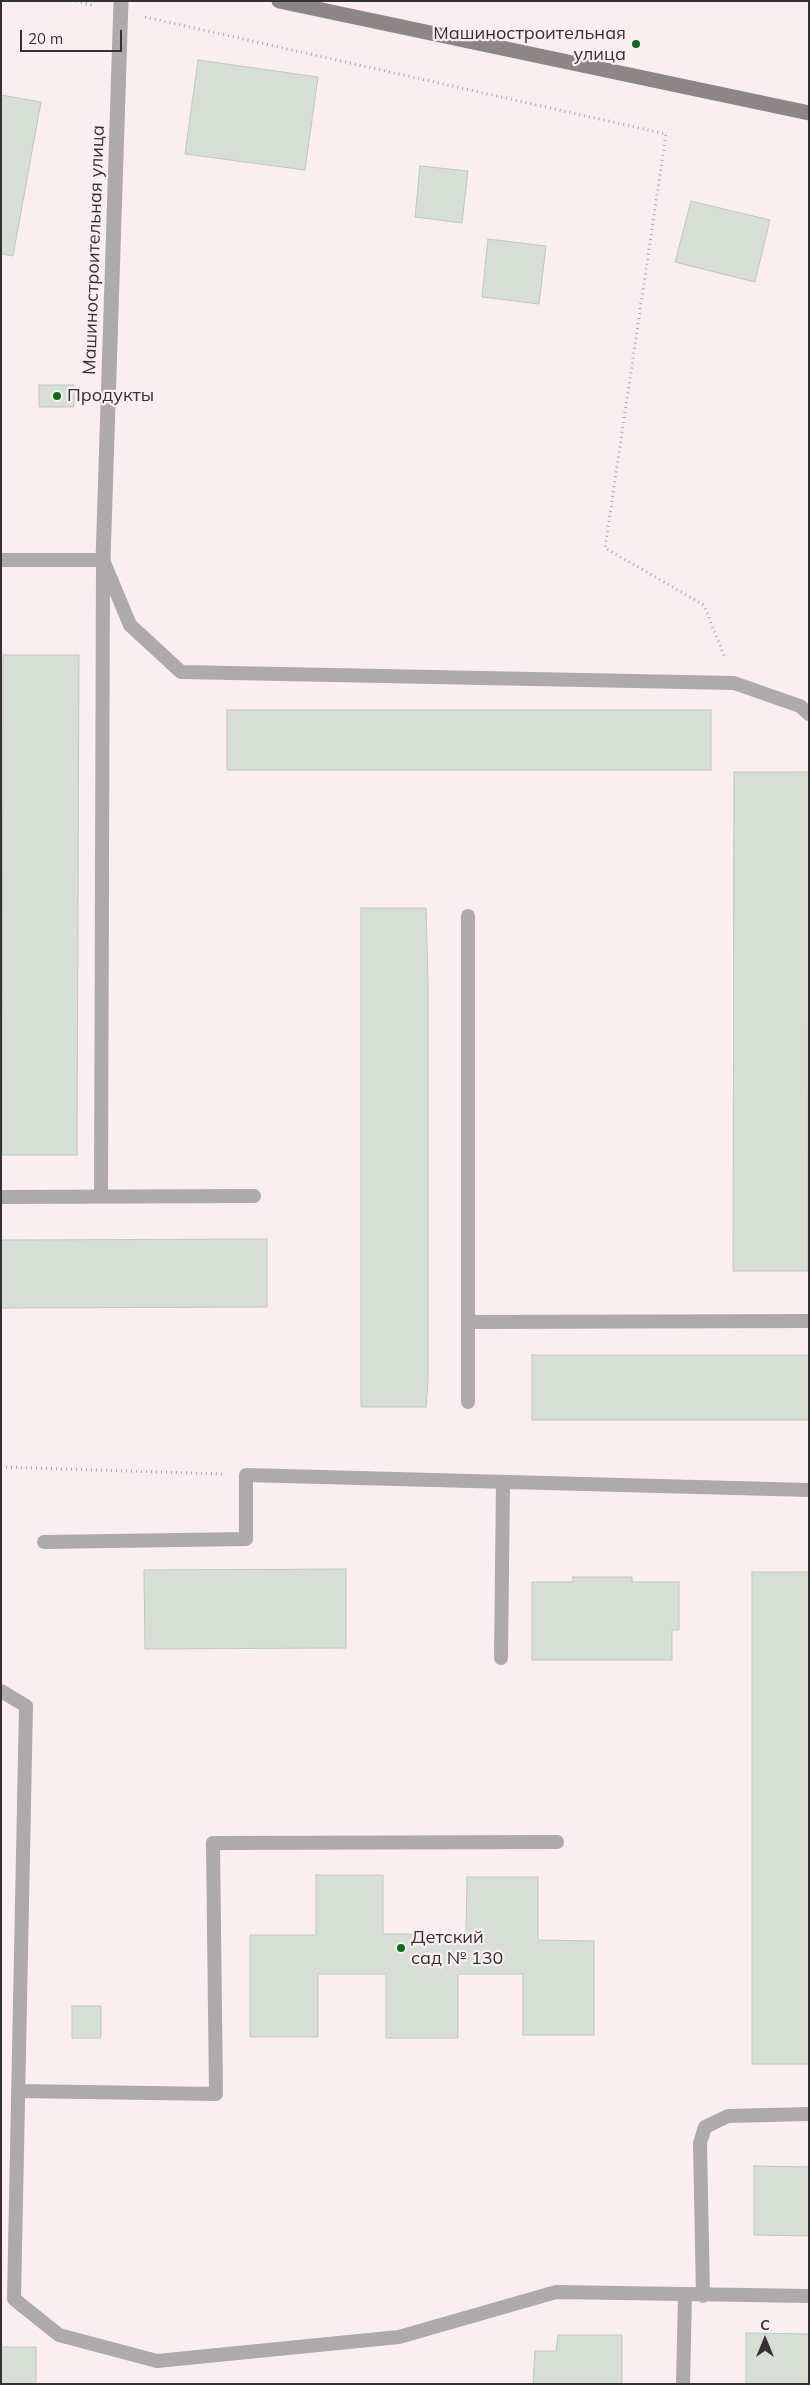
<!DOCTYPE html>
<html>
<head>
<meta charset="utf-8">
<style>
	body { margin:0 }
	#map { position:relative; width:810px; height:2385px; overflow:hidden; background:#fbeef1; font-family:Mulish,sans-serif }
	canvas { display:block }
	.frame { position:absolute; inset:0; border:2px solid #353031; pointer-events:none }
	.north { position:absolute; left:740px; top:2315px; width:50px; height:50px; -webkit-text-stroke:4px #fbeef1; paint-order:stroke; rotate:0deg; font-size:14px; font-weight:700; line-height:20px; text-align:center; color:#353031 }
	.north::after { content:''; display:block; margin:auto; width:18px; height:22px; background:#353031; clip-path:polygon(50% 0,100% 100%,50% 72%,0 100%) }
	.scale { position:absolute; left:20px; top:30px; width:102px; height:22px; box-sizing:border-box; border:2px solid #353031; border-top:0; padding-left:6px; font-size:15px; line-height:18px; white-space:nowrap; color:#353031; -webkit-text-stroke:4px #fbeef1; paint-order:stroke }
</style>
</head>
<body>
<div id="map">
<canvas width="810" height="2385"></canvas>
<div class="frame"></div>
<div class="north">С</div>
<div class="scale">20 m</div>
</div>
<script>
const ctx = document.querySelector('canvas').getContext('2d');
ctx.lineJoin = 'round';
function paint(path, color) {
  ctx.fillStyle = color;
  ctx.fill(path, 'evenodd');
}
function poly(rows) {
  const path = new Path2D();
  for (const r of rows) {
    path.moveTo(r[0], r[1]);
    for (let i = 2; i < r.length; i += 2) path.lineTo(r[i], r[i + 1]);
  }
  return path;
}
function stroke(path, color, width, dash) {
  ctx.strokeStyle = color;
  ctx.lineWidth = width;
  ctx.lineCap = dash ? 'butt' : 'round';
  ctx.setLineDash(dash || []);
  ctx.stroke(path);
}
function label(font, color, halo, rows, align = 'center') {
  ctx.font = font + ' Mulish,sans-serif';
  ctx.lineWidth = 4.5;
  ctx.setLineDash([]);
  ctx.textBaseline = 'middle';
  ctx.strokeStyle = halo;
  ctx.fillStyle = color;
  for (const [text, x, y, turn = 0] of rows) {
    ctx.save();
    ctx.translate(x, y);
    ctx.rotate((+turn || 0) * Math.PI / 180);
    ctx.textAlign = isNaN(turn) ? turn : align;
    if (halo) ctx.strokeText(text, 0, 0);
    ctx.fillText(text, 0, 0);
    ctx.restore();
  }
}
const building = poly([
	[198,60,318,77,305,170,185,154,198,60],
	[1,95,41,102,13,256,1,254,1,95],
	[420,166,468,171,462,223,415,217,420,166],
	[691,201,770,220,755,282,675,262,691,201],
	[488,239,546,246,539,304,482,297,488,239],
	[39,385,74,385,74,407,39,407,39,385],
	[3,655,79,655,77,1155,2,1155,3,655],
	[227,710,711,710,711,770,227,770,227,710],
	[734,772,809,772,808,1271,733,1271,734,772],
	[361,908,426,908,428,980,428,1382,426,1407,361,1407,361,908],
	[267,1239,267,1307,1,1308,1,1240,267,1239],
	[532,1355,809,1355,809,1420,532,1420,532,1355],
	[346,1569,346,1648,145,1649,144,1570,346,1569],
	[752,1572,809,1572,809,2064,752,2064,752,1572],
	[573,1577,632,1577,632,1582,679,1582,679,1630,672,1630,672,1660,532,1660,532,1582,573,1582,573,1577],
	[316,1875,383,1875,383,1934,466,1934,467,1877,538,1877,538,1940,594,1941,594,2035,523,2035,523,1974,458,1974,458,2038,386,2038,386,1974,318,1974,318,2037,250,2037,250,1935,316,1935,316,1875],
	[72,2006,101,2006,101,2038,72,2038,72,2006],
	[754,2166,809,2167,809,2236,754,2235,754,2166],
	[746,2333,809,2334,809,2384,746,2384,746,2333],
	[558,2335,622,2335,622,2384,533,2384,535,2351,556,2351,558,2335],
	[1,2347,36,2347,36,2384,1,2384,1,2347]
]);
const path = poly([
	[76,1,95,6],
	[145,17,666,134,605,548,704,605,725,658],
	[1,1467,222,1474]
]);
const lane = poly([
	[1,560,103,560,101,1196],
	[103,560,130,625,181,672,734,683,800,706,809,714],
	[468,916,468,1402],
	[1,1197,254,1196],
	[468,1322,809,1321],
	[44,1542,246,1539,246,1475,809,1490],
	[501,1658,503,1482],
	[1,1691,26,1706,14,2299,59,2335,157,2361,399,2337,556,2292,809,2296],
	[18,2091,216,2094,213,1843,557,1842],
	[703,2296,700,2143,705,2127,728,2116,809,2114],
	[683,2384,685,2295]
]);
const street = poly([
	[103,560,121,1]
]);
const secondary = poly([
	[279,1,809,113]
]);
const markers = [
	[636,44,5,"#096c18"],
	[57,396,5,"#096c18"],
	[401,1948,5,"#096c18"]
];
const poiNames = [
	["Машиностроительная",626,34,"right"],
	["улица",626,55,"right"],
	["Продукты",67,396],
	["Детский",411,1938],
	["сад № 130",411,1959]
];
const streetNames = [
	["Машиностроительная улица",94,250,-88]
];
paint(building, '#d6ded6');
stroke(building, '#bfc7bf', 1);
stroke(path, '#ada3a6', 3, [1, 4]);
stroke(lane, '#aea9aa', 14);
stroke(street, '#aea9aa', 15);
stroke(secondary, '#8d8687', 15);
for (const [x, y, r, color] of markers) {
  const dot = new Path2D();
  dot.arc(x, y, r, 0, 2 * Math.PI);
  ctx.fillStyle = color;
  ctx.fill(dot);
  stroke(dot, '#fbeef1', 2);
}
label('18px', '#353031', '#fbeef1', poiNames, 'left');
label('18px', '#353031', '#fbeef1', streetNames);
</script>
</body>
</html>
